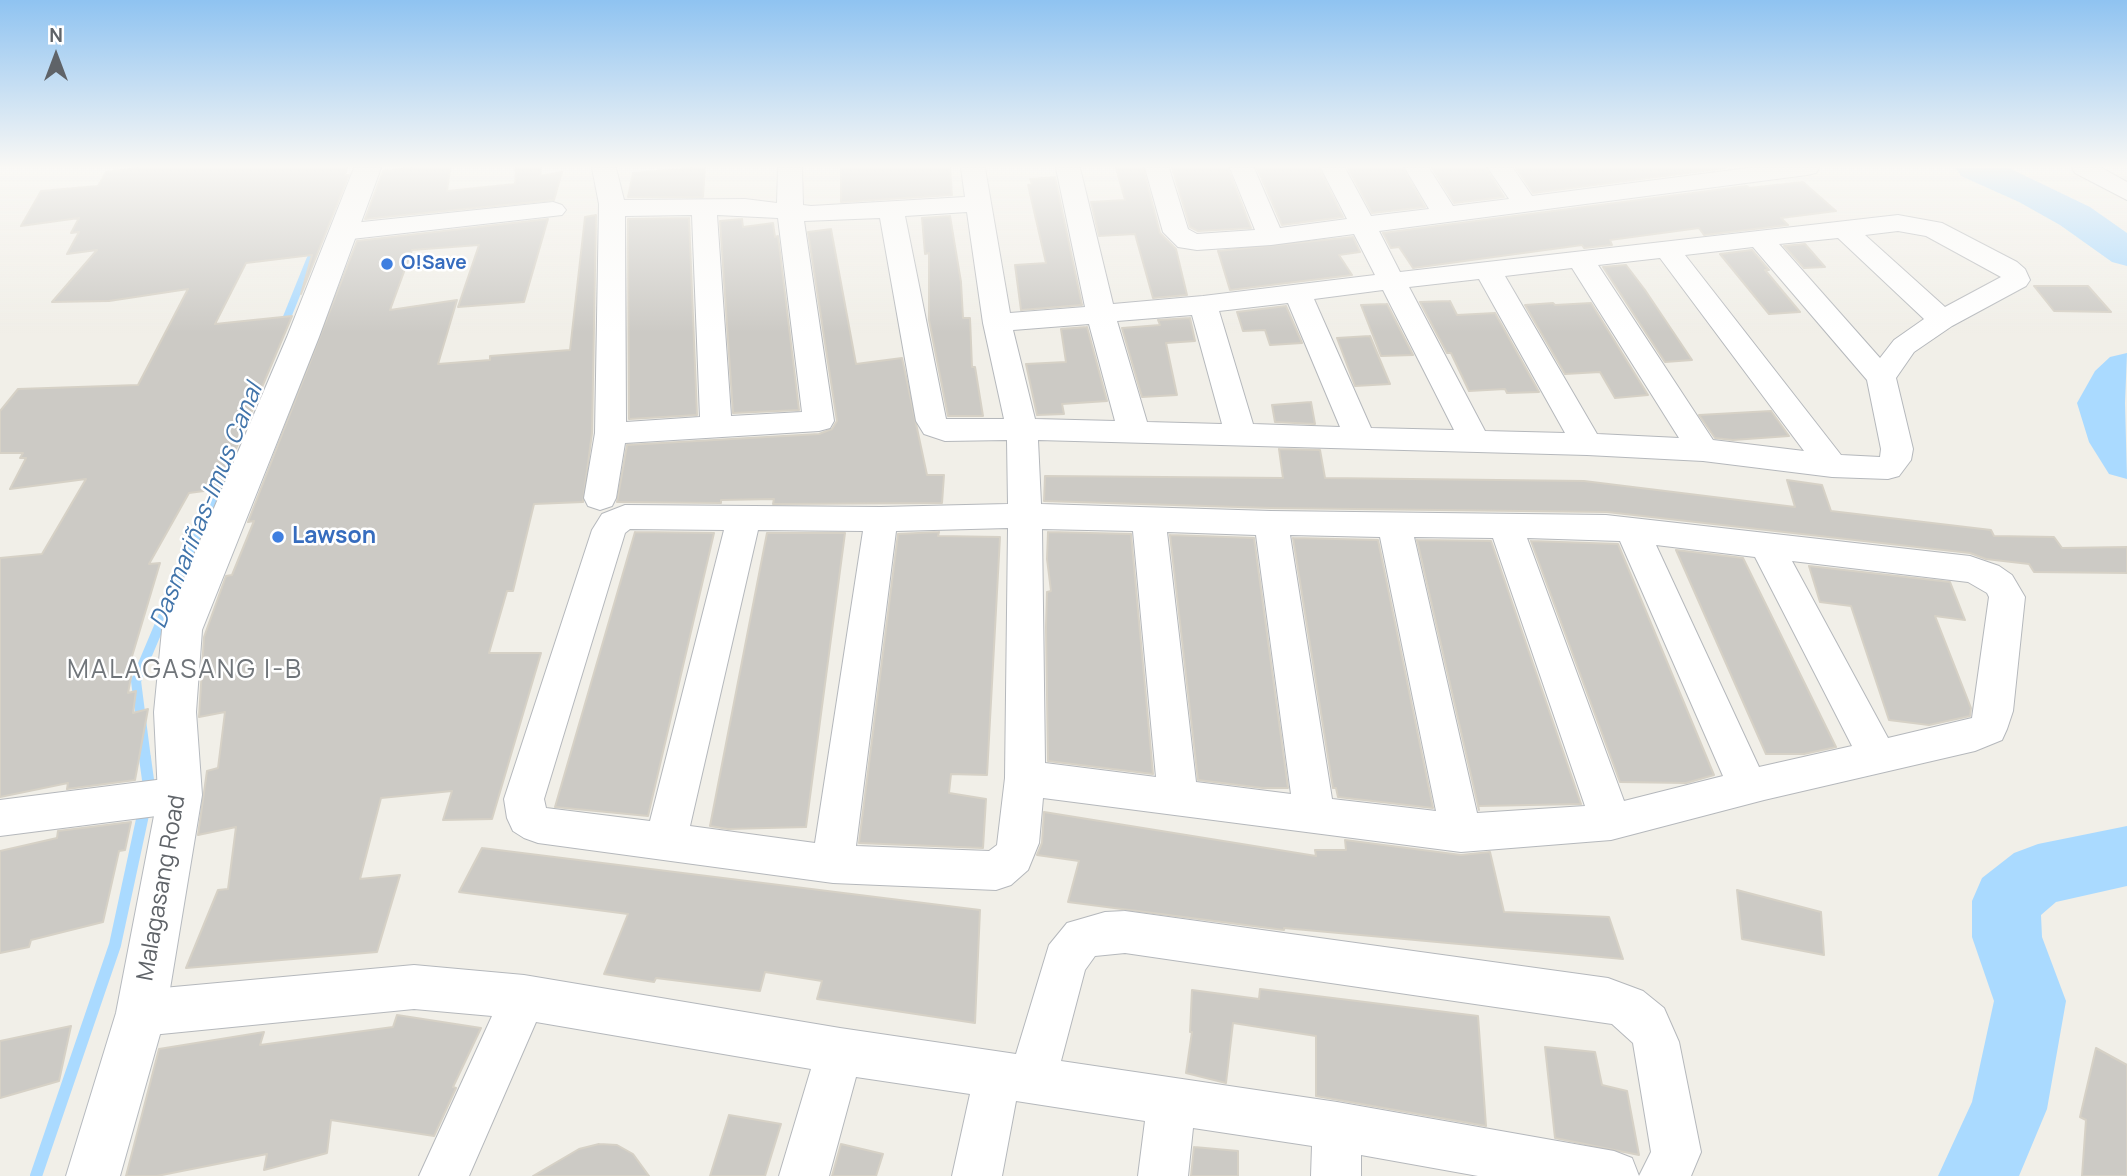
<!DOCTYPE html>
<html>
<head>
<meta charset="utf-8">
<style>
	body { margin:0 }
	#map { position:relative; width:2127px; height:1176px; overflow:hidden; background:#f1efe8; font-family:Manrope,sans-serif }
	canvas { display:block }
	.north { position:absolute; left:21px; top:21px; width:70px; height:70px; -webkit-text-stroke:5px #fff; paint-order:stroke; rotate:0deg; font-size:19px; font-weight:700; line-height:28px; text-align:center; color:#5f6368 }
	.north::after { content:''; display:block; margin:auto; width:24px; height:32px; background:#5f6368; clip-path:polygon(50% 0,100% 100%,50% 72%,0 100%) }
</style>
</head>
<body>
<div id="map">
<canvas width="2127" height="1176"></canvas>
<div class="north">N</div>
</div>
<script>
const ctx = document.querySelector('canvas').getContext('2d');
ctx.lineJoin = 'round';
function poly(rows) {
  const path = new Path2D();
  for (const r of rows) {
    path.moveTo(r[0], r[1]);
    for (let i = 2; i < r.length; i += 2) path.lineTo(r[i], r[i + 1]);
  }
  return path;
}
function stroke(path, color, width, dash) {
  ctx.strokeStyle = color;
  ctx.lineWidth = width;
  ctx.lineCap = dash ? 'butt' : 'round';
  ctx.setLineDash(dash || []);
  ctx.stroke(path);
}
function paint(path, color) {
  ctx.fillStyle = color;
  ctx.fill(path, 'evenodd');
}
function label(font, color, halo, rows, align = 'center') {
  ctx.font = font + ' Manrope,sans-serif';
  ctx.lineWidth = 5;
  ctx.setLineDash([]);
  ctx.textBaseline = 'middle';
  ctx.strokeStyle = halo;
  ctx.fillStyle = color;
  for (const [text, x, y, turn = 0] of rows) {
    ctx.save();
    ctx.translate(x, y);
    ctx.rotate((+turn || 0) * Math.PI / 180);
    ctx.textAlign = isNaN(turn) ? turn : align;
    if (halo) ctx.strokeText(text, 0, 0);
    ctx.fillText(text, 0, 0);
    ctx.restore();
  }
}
const streamFar2 = poly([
	[283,327,317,243]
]);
const streamFar1 = poly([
	[146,759,136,681,222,477]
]);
const stream = poly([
	[36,1176,115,945,149,787,145,758]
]);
const river = poly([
	[1956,168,2009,168,2090,207,2127,233,2127,266,2112,262,2060,225,2019,202,1961,176,1956,168],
	[2127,353,2125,403,2127,479,2109,474,2089,442,2077,403,2095,371,2110,357,2127,353],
	[2127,826,2127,886,2056,902,2041,915,2042,937,2066,1001,2047,1109,2019,1176,1938,1176,1972,1102,1994,1001,1972,937,1972,901,1982,878,2014,853,2038,844,2127,826]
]);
const building = poly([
	[139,168,347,168,345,175,349,175,301,294,312,255,246,263,215,324,292,316,219,489,189,493,149,564,160,563,127,673,132,672,128,693,136,691,133,713,148,709,135,780,67,789,68,783,0,797,0,558,42,554,86,479,10,489,26,458,20,458,23,453,0,453,0,411,18,389,138,385,188,289,109,301,52,302,97,250,67,254,79,232,71,233,79,218,21,226,41,191,98,186,106,172,139,168],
	[413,168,450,168,447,191,515,184,516,168,541,168,540,176,562,172,554,200,365,219,383,171,413,168],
	[694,168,705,168,703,197,628,197,633,173,694,168],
	[841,168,950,168,952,195,841,202,841,168],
	[1116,168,1143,168,1160,233,1176,249,1187,295,1153,298,1135,234,1099,236,1091,202,1125,200,1116,168],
	[1172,168,1228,168,1251,228,1198,231,1190,227,1172,168],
	[1257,168,1319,168,1343,217,1282,225,1257,168],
	[1348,168,1403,168,1425,207,1372,213,1348,168],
	[1432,168,1486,168,1504,197,1454,203,1432,168],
	[1516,168,1726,168,1533,193,1516,168],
	[1055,177,1082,305,1021,310,1015,265,1046,263,1028,185,1032,184,1030,179,1055,177],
	[1803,182,1836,211,1781,218,1788,225,1704,235,1699,228,1610,240,1612,245,1584,248,1582,245,1413,268,1399,247,1391,248,1383,233,1747,186,1749,188,1803,182],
	[596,215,592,433,583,502,534,504,513,591,507,591,489,653,541,653,492,819,443,820,452,791,381,798,360,879,400,875,377,952,186,968,218,890,228,889,236,827,198,835,207,771,218,768,225,712,199,717,204,637,226,576,232,575,254,521,248,522,357,241,548,219,524,302,458,307,479,245,412,250,390,310,457,300,438,364,490,360,490,356,570,350,585,217,596,215],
	[950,216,961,282,963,318,970,318,972,367,975,367,983,416,948,416,929,320,929,253,925,254,922,218,950,216],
	[689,218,697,415,629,419,628,219,689,218],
	[742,219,743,227,773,223,775,237,778,236,799,410,733,413,720,221,742,219],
	[831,229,856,364,902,358,927,475,944,475,942,503,773,504,774,499,721,500,721,503,617,502,627,445,819,434,832,429,837,421,808,232,831,229],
	[1353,237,1360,252,1339,255,1352,275,1230,290,1218,251,1353,237],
	[1805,244,1825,267,1804,268,1784,246,1805,244],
	[1752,250,1769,270,1765,270,1800,312,1769,314,1720,254,1752,250],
	[1626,265,1645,290,1692,360,1665,362,1603,267,1626,265],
	[2034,286,2088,286,2111,312,2054,311,2034,286],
	[1450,301,1457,315,1495,313,1539,392,1507,393,1505,389,1469,391,1451,353,1447,353,1420,302,1450,301],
	[1553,303,1555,305,1591,303,1648,395,1615,398,1600,372,1565,374,1525,305,1553,303],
	[1387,304,1413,355,1381,356,1361,305,1387,304],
	[1286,306,1302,343,1270,345,1265,330,1243,331,1237,312,1286,306],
	[1190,318,1195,341,1166,343,1177,395,1142,397,1122,328,1160,325,1158,320,1190,318],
	[1087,327,1107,401,1062,404,1064,414,1037,415,1026,364,1066,362,1061,329,1087,327],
	[1370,336,1390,384,1355,386,1337,338,1370,336],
	[1311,402,1315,424,1275,422,1272,405,1311,402],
	[1771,411,1789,436,1733,440,1715,438,1699,415,1771,411],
	[1279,449,1320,450,1325,478,1584,481,1795,507,1787,480,1822,485,1831,511,1991,530,1994,536,2054,537,2062,548,2127,547,2127,573,2034,572,2029,564,1986,559,1970,553,1607,512,1271,508,1044,501,1045,476,1283,478,1279,449],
	[635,532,714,533,648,816,555,807,635,532],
	[939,532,938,536,1000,537,987,775,951,774,949,793,986,799,983,848,859,843,898,534,939,532],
	[1048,532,1131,534,1153,774,1048,761,1046,627,1047,592,1051,591,1047,559,1048,532],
	[767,533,845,533,806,827,728,829,710,826,767,533],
	[1170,535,1254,538,1288,788,1263,788,1198,780,1170,535],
	[1293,538,1378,540,1433,808,1338,797,1336,788,1333,788,1293,538],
	[1417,540,1491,541,1581,804,1478,806,1479,810,1417,540],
	[1531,541,1618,544,1714,775,1686,783,1620,782,1531,541],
	[1676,550,1743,558,1836,747,1804,754,1766,754,1676,550],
	[1809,566,1950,582,1965,620,1935,616,1971,708,1970,716,1929,725,1889,720,1851,606,1820,602,1809,566],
	[1044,812,1316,856,1315,850,1346,850,1345,840,1461,855,1490,852,1504,912,1609,917,1623,959,1284,928,1284,930,1068,902,1079,861,1037,855,1042,843,1044,812],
	[131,822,125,850,119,851,103,922,31,940,29,947,0,953,0,851,57,838,58,831,131,822],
	[482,848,980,910,975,1023,817,999,822,981,765,972,760,991,656,978,654,982,604,974,628,914,459,892,482,848],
	[1737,890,1821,912,1824,955,1742,939,1737,890],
	[1260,989,1478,1016,1486,1126,1316,1096,1316,1036,1233,1023,1226,1083,1186,1073,1192,1032,1190,1032,1192,990,1259,999,1260,989],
	[397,1015,481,1028,453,1087,456,1088,434,1136,331,1120,327,1153,264,1170,267,1154,157,1176,126,1176,159,1049,264,1032,260,1045,393,1027,397,1015],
	[71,1026,59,1081,0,1098,0,1041,71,1026],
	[1545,1047,1595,1052,1602,1085,1627,1091,1639,1155,1555,1138,1545,1047],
	[2096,1048,2127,1065,2127,1176,2082,1176,2086,1120,2080,1117,2096,1048],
	[729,1115,781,1124,765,1176,710,1176,729,1115],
	[599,1144,617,1145,633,1154,649,1176,533,1176,579,1149,599,1144],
	[841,1144,883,1154,876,1176,832,1176,841,1144],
	[1194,1147,1238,1151,1238,1176,1191,1176,1194,1147]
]);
const minor = poly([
	[592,168,616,168,624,200,745,199,777,203,778,168,802,168,803,205,811,206,965,197,961,168,985,168,1010,313,1085,307,1056,168,1080,168,1113,304,1203,296,1375,275,1354,234,1271,245,1197,250,1178,247,1163,232,1145,168,1169,168,1188,229,1197,234,1255,230,1230,168,1254,168,1280,228,1347,219,1321,168,1345,168,1371,216,1429,209,1405,168,1429,168,1453,206,1509,199,1488,168,1513,168,1532,196,1748,168,1819,168,1816,173,1807,175,1379,231,1400,272,1898,215,1942,223,2017,262,2025,269,2030,280,2026,286,1952,326,1914,352,1896,378,1913,449,1911,460,1899,476,1888,479,1832,477,1703,461,1587,455,1038,440,1041,504,1271,511,1606,515,1970,556,1999,566,2012,575,2025,597,2013,711,2007,729,2002,740,1975,751,1764,800,1611,840,1461,852,1043,798,1039,843,1028,870,1011,885,996,890,833,883,538,843,524,838,513,831,507,818,504,799,592,530,602,514,625,505,881,507,1008,504,1007,440,945,441,924,434,916,421,880,218,804,221,834,421,830,428,819,431,625,443,616,498,612,506,600,510,588,506,584,498,595,433,599,204,592,168],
	[967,212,983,323,1004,419,946,419,905,216,967,212],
	[692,215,700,417,626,422,625,216,692,215],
	[717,215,778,218,802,412,731,416,717,215],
	[1898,231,1926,236,2001,277,1945,307,1865,235,1898,231],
	[1838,238,1924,319,1894,340,1880,358,1779,244,1838,238],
	[1753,247,1867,380,1881,449,1880,457,1841,455,1685,255,1753,247],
	[1660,258,1804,451,1713,440,1598,265,1660,258],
	[1572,268,1679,438,1597,434,1505,276,1572,268],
	[1479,279,1565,433,1485,431,1409,287,1479,279],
	[1383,290,1454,430,1371,428,1314,299,1383,290],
	[1288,303,1340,427,1253,424,1219,311,1288,303],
	[1192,315,1222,424,1147,422,1117,321,1192,315],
	[1089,324,1115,421,1035,419,1013,330,1089,324],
	[1008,528,1005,778,997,845,989,851,856,846,896,531,1008,528],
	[630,529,724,530,650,821,546,808,544,799,625,533,630,529],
	[1042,529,1133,531,1156,777,1045,763,1042,529],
	[758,530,863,531,815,843,690,826,758,530],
	[1167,532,1256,535,1291,794,1196,782,1167,532],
	[1290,535,1380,537,1436,811,1332,799,1290,535],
	[1414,537,1493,538,1585,806,1477,813,1414,537],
	[1527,538,1620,541,1723,776,1624,801,1527,538],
	[1656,545,1755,557,1852,746,1759,767,1656,545],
	[1792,561,1968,582,1987,593,1989,597,1972,718,1888,738,1792,561],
	[2072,168,2102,168,2127,182,2127,200,2075,173,2072,168],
	[553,202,562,205,566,210,562,215,343,240,334,238,330,232,334,226,343,224,553,202],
	[180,777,194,783,200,795,194,807,180,813,0,836,0,800,180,777],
	[1125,911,1608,978,1643,991,1664,1008,1679,1042,1701,1152,1691,1176,1639,1176,1651,1152,1633,1043,1612,1024,1125,953,1095,956,1085,970,1061,1061,1337,1102,1614,1151,1632,1158,1639,1176,1478,1176,1361,1155,1361,1176,1311,1176,1312,1146,1193,1128,1188,1176,1138,1176,1145,1121,1016,1101,1002,1176,952,1176,970,1094,856,1077,829,1176,779,1176,811,1069,536,1022,469,1176,419,1176,492,1016,414,1009,141,1036,125,1029,118,1013,125,997,141,990,414,965,524,975,840,1028,1016,1054,1049,945,1067,923,1105,912,1125,911]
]);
const secondary = poly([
	[354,168,381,168,319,337,202,630,196,712,202,795,166,1013,120,1176,66,1176,116,1013,158,795,154,712,162,630,287,337,354,168]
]);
const markers = [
	[387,264,7,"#3f7fe0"],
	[278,537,7,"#3f7fe0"]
];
const farShopnames = [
	["O!Save",401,264]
];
const shopNames = [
	["Lawson",292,537]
];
const streetNames = [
	["Malagasang Road",162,888,-80]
];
const waterNames = [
	["Dasmariñas-Imus Canal",207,506,-68]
];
const quarterNames = [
	["MALAGASANG I-B",185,671]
];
stroke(streamFar2, '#aadaff', 8);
stroke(streamFar1, '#aadaff', 10);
stroke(stream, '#aadaff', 12);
paint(river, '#aadaff');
paint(building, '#cccac5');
stroke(building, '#d6d1c6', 2);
stroke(minor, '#b5b8bc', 2);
stroke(secondary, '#b6babf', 2);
paint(minor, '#fff');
paint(secondary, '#fff');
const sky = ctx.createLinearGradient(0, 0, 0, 333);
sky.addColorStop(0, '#8fc3f1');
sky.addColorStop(0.5, '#f9f8f5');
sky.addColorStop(1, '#f9f8f500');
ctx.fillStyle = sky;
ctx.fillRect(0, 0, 2127, 333);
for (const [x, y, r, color] of markers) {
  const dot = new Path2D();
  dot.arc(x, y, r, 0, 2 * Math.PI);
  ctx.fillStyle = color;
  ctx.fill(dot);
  stroke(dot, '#fff', 2.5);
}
label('bold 19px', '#366cbe', '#fff', farShopnames, 'left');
label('bold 23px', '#366cbe', '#fff', shopNames, 'left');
label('23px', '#5f6368', '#fff', streetNames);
label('italic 24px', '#4174aa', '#fff', waterNames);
ctx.letterSpacing = '2px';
label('26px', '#70757a', '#fff', quarterNames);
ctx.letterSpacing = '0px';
</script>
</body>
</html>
